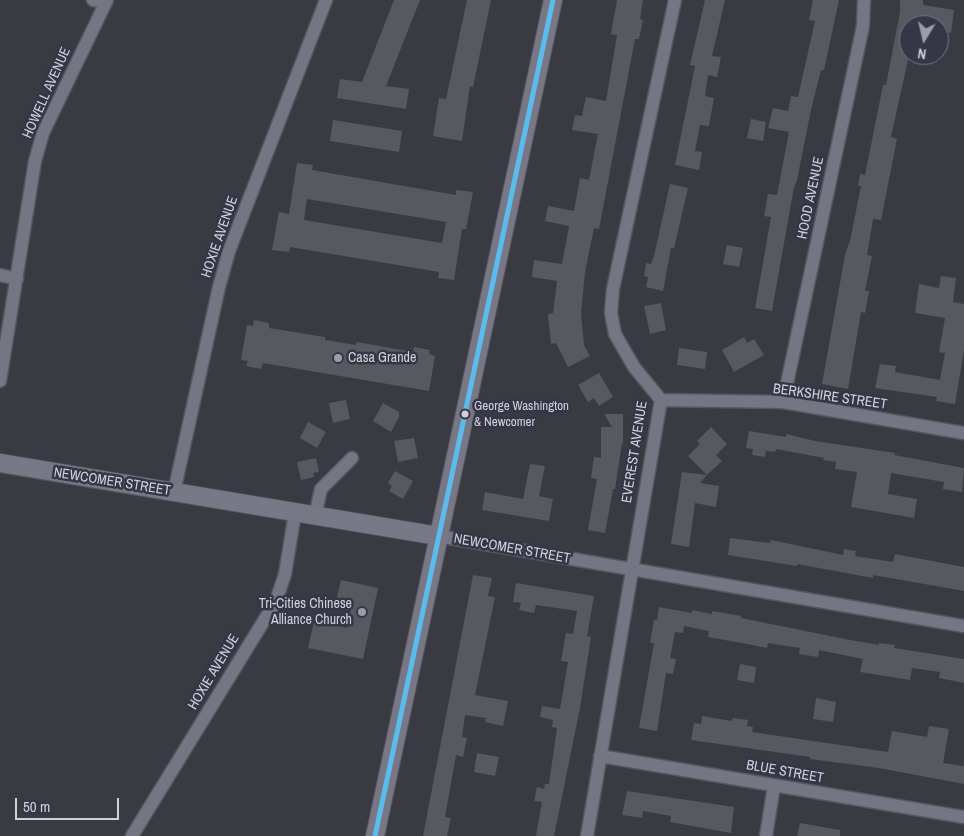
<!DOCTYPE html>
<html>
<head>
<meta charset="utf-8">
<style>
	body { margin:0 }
	#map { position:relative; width:964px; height:836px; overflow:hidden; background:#3a3a43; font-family:"Archivo Narrow",sans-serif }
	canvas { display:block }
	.north { position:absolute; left:899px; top:15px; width:50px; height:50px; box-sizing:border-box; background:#373647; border:1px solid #757483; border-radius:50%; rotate:189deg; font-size:14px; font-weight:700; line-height:20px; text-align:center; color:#d1d1dc }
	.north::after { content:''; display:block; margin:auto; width:18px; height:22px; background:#9c9ca6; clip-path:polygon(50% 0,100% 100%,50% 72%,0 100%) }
	.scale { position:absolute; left:15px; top:798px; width:104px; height:22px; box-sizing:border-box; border:2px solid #d1d1dc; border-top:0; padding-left:6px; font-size:15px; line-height:18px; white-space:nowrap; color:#d1d1dc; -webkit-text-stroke:4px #373647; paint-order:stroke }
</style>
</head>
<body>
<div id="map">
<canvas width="964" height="836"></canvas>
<div class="north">N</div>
<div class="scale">50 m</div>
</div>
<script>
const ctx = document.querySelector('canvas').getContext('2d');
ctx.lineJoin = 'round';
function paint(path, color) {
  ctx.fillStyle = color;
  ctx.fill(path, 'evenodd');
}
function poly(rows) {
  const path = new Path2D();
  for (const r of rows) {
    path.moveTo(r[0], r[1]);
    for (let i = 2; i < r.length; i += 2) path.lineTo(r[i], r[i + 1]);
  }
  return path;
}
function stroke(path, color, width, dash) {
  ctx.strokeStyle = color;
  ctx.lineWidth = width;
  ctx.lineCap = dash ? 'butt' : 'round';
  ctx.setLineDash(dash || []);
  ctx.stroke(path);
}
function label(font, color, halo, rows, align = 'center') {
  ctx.font = font + ' "Archivo Narrow",sans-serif';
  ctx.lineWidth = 5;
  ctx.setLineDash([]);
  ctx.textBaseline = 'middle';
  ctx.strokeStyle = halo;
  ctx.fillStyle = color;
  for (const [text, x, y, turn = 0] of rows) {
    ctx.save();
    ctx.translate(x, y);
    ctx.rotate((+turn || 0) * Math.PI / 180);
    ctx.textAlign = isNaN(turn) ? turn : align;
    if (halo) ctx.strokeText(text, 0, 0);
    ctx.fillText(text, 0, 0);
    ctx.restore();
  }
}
const building = poly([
	[394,0,420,0,386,86,409,89,406,109,337,98,340,79,362,82],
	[467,0,491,0,473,87,470,86,462,141,433,136,439,98,446,99],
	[617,0,643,0,640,19,643,20,639,39,635,39,599,229,594,228,585,272,581,314,584,345,590,356,568,367,556,343,551,344,548,314,553,313,557,281,532,277,534,260,562,264,569,226,545,221,548,206,574,211,580,178,589,180,598,134,572,130,575,115,582,116,586,97,606,101,617,35,611,34],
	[705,0,725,0,712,56,721,57,717,77,708,75,705,96,714,98,709,126,700,125,695,151,702,152,699,170,675,165,695,66,690,65],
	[813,0,839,0,824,70,821,70,811,110,797,180,794,187,772,311,755,308,771,217,764,216,768,194,777,195,789,132,768,128,773,108,788,111,791,96,798,97,815,21,809,20],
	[900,0,923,0,923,5,954,10,951,33,939,31,939,25,909,25,909,55,891,137,897,139,881,220,873,219,867,255,872,256,865,291,869,291,865,313,861,312,848,389,822,384,845,255,850,241,861,186,858,186,860,174,865,175,883,85,886,85,900,12],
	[751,119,766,122,763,141,747,138],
	[333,120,402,131,399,152,330,141],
	[297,163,313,165,312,170,456,195,456,190,473,192,466,229,462,229,454,280,438,278,439,272,290,247,289,252,272,250,279,212,289,214],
	[307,199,446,222,442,243,304,220],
	[670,184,688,188,674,248,671,248,663,291,646,287,648,277,644,276,646,263,651,264,654,256],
	[727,245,743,248,739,267,723,264],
	[941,276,956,278,953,302,964,304,964,350,955,404,936,401,937,397,875,388,880,364,896,366,895,372,940,380,945,353,939,352,945,318,915,313,919,284,939,288],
	[661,303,666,330,650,334,644,306],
	[254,320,269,323,269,328,325,337,325,340,356,345,357,342,413,352,414,347,430,350,429,354,435,356,429,391,263,363,261,369,246,366,248,361,241,360,247,325,253,326],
	[744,337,747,343,754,339,764,355,734,372,722,350],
	[679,348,707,352,705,369,677,365],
	[599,373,613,397,599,406,594,398,588,402,578,385],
	[346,400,350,419,333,423,329,403],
	[383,403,399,412,399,417,391,432,373,421],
	[604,414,623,414,623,445,622,443,615,489,613,489,605,533,588,530,597,479,591,478,594,457,601,458,601,427,612,427],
	[308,422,326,432,317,448,300,438],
	[711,427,727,444,716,455,722,461,707,475,688,456,700,444,697,441],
	[749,431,786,437,786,434,815,441,895,453,894,455,964,468,962,492,943,489,944,482,891,473,888,494,917,499,914,518,851,507,857,472,835,469,836,462,823,460,824,458,776,449,775,452,766,451,765,457,752,455,753,449,746,448],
	[414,438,418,458,398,462,394,441],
	[316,458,319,472,313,473,314,477,301,480,297,462],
	[530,464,545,466,539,496,553,499,549,521,482,510,485,492,523,499],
	[395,471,413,481,403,499,389,491,392,486,388,483],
	[682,472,707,475,700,483,719,486,716,507,695,503,689,547,671,544],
	[730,538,770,543,771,540,843,555,844,549,856,551,855,556,893,562,895,554,964,567,964,591,873,575,873,578,797,564,797,566,728,555],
	[473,575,492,578,488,596,495,597,475,695,508,701,503,726,485,722,486,718,465,715,462,737,467,738,463,757,456,755,445,817,451,818,447,836,423,836],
	[341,580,378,588,363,659,308,648,314,621,347,628,352,604,336,601],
	[516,583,594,596,587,636,591,637,580,708,554,836,536,836,542,802,534,801,537,787,544,789,545,784,549,784,557,728,552,727,553,720,540,717,542,706,560,709,568,662,561,661,566,633,573,634,577,611,536,605,534,613,519,610,521,603,513,602],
	[659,607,692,613,692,610,712,614,712,611,741,616,741,618,850,640,879,645,879,643,895,645,894,648,964,659,964,683,939,678,940,672,912,668,910,680,860,672,863,659,819,650,818,657,799,654,800,648,768,643,767,648,747,644,708,637,709,631,684,626,683,633,675,632,670,658,676,659,673,674,666,673,657,731,639,728,654,643,650,643,654,620,657,620],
	[740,664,756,667,754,683,737,680],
	[816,698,836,702,833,722,813,719],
	[702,716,732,721,733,718,748,720,747,726,753,727,752,732,888,752,892,731,927,737,929,726,949,729,943,763,964,766,964,784,879,768,810,759,810,757,691,740,694,723,701,724],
	[477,753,499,757,495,776,474,772],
	[627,791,734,807,731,833,670,822,671,816,643,811,642,818,622,815],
	[800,823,840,830,840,836,797,836]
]);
const street = poly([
	[93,0,106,2],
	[0,275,17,279],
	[0,381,35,161,43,133,107,0],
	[661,400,783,402,964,433],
	[783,402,863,26,864,0],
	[174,492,219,287,229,251,326,0],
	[315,516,321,489,352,458],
	[438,536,964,626],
	[600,756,964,817],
	[132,836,276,601,285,574,295,513],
	[587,836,661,400,634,367,615,334,611,313,613,289,675,0],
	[766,836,774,786]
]);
const secondary = poly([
	[0,463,438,536],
	[375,836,553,0]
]);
const bus1 = poly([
	[375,836,553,0]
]);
const markers = [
	[338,358,5,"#9c9ca6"],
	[465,414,4.5,"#d1d1dc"],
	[362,612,5,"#9c9ca6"]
];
const busNames = [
	["George Washington",474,407],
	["& Newcomer",474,423]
];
const streetNames = [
	["HOWELL AVENUE",47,93,-66],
	["HOOD AVENUE",811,198,-78],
	["HOXIE AVENUE",220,237,-71],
	["BERKSHIRE STREET",830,397,8],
	["EVEREST AVENUE",635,452,-81],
	["NEWCOMER STREET",112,482,9],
	["NEWCOMER STREET",512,549,10],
	["HOXIE AVENUE",214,672,-59],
	["BLUE STREET",785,772,10]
];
const poiNames = [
	["Casa Grande",348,358],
	["Tri-Cities Chinese",352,604,"right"],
	["Alliance Church",352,620,"right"]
];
paint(building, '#585860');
stroke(street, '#56565e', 15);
stroke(secondary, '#56565e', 20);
stroke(street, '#767583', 12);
stroke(secondary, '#787786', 18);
stroke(bus1, '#5abcec', 5);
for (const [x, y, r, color] of markers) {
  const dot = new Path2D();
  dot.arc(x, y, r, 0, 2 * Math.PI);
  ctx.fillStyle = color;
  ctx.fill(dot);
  stroke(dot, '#373647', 2);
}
label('13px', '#d1d1dc', '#373647', busNames, 'left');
label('14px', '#d1d1dc', '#373647', streetNames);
label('14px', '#d1d1dc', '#373647', poiNames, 'left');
</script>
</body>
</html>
